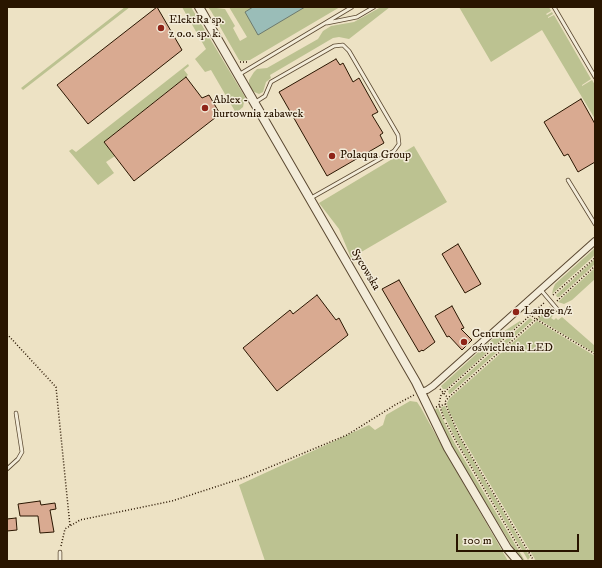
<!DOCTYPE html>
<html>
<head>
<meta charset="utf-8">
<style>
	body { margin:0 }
	#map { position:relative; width:602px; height:568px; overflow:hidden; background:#ede2c4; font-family:"IM FELL DW Pica",serif }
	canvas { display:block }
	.frame { position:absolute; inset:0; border:8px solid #291500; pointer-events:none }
	.scale { position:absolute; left:456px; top:534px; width:123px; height:18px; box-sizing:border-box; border:2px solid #291500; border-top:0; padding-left:5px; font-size:12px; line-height:14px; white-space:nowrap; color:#291500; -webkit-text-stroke:3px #f3ecd9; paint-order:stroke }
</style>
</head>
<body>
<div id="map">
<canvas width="602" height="568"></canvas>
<div class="frame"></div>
<div class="scale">100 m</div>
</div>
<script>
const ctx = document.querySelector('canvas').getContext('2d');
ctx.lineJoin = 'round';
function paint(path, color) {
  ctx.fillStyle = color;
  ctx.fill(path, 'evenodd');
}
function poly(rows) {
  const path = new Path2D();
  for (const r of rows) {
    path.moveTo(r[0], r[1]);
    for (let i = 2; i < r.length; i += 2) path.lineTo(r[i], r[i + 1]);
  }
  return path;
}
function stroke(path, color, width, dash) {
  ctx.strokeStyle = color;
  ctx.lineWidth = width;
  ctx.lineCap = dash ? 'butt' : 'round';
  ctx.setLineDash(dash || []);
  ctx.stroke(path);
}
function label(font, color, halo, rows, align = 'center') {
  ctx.font = font + ' "IM FELL DW Pica",serif';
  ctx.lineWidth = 3;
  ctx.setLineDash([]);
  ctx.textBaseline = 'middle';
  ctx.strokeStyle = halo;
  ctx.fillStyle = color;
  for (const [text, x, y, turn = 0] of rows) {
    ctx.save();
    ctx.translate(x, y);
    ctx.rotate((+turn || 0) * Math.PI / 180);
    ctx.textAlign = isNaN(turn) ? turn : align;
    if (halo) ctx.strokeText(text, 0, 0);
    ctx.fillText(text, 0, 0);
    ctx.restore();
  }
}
const green = poly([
	[125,7,130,7,23,90,21,88],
	[182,7,191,7,245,97,243,107,236,113,211,70,205,72,195,59,206,49],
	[208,7,225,9,235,26,233,28,240,41,247,37,229,7,340,7,250,60,242,61,239,60,211,11],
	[381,7,390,7,349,39,339,37,333,38,270,75,271,78,266,82,263,92,259,94,252,91,249,86,249,80,254,72,257,69,267,68,318,39,323,31,331,26,354,22],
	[459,7,549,7,551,11,546,14,547,15,552,12,553,14,548,17,548,18,554,15,591,79,582,85,582,86,592,80,595,85,595,119,542,30,491,62],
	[188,64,189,66,184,70,188,75,104,142,115,156,106,162,114,173,98,185,69,151,72,149,76,152],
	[414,146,447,202,351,258,339,229,319,203],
	[595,248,595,255,552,294,553,289,555,284],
	[595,259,595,264,559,297,557,297,556,295],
	[595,268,595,279,572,300,564,304,558,302],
	[551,308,556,312,551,318,554,320,556,318,558,320,562,317,595,346,595,353,538,319],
	[530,318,533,320,450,394,449,394,448,391],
	[520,321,521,322,446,389,443,389,441,386,495,337],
	[537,321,595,356,595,561,536,561,463,439,448,409,447,403,449,399],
	[410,401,417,402,421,408,438,439,508,561,265,561,239,485,369,425,375,430,383,425,386,415],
	[445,406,461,440,530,557,528,560,458,443,442,412,441,407],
	[438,408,446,426,455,444,525,561,522,561,512,546,452,447,434,410]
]);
const water = poly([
	[253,7,305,7,258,35,245,12,253,7]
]);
const building = poly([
	[157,7,182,50,88,124,57,85,157,7],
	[336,59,340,65,343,63,353,82,359,78,378,112,372,115,383,133,380,135,384,143,327,176,279,92,336,59],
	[186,77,202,98,209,95,220,114,134,181,104,142,186,77],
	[581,99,595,124,595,162,578,172,568,154,564,156,544,122,581,99],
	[458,244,481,284,465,293,442,254,458,244],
	[399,280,435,342,423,351,422,350,419,352,382,289,399,280],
	[317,295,336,320,339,318,348,335,277,391,243,348,290,310,293,314,317,295],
	[452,306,464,328,461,329,472,340,462,350,449,336,447,337,435,316,452,306],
	[40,501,41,505,55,503,56,509,50,510,54,532,40,533,38,516,20,516,18,504,40,501],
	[16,518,17,530,7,531,7,519,16,518]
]);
const path = poly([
	[240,62,248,62],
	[553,295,595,258],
	[557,301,595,266],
	[530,314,534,318,595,354],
	[7,334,56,387,70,526],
	[440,389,448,398],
	[436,407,446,404],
	[444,419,439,404,441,395,544,303],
	[446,423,457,443,521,551],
	[61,546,65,529,80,520,172,501,246,477,347,435,395,405,414,395],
	[534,561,460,437,447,408,445,402,448,398,550,307]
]);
const service = poly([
	[554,7,595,77],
	[327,23,357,17,374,7],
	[240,74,352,7],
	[254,103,265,96,271,82,334,46,343,45,349,51,398,135,399,144,394,151,311,198],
	[568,180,595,224],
	[541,290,558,310],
	[7,469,18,459,22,452,16,413],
	[60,552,60,561]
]);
const minor = poly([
	[421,392,427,390,433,386,595,241]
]);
const tertiary = poly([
	[199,7,416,382,448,448,507,548,518,561]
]);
const markers = [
	[161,28,4,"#8f2418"],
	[205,108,4,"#8f2418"],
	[332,156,4,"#8f2418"],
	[516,312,4,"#8f2418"],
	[464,342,4,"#8f2418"]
];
const poiNames = [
	["ElektRa sp.",169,21],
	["z o.o. sp. k.",169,35],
	["Ablex -",213,101],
	["hurtownia zabawek",213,115],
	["Polaqua Group",340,156],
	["Lange n/ż",524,312],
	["Centrum",472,335],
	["oświetlenia LED",472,349]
];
const streetNames = [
	["Sycowska",365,270,59]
];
paint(green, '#bcc291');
paint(water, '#9abdb8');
stroke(water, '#6d7a6e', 1);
paint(building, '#d9aa91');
stroke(building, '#291500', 1);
stroke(service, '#5a4831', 4.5);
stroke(minor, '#5a4831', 8);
stroke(tertiary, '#5a4831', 10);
stroke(path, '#291500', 1.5, [1, 2]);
stroke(service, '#f3ecd9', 3);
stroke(minor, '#f3ecd9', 6);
stroke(tertiary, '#f3ecd9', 8);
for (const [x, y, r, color] of markers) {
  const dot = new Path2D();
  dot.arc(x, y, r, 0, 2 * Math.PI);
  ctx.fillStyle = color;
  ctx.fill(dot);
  stroke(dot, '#f3ecd9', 1.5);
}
label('12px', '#291500', '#f3ecd9', poiNames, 'left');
label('12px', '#291500', '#f3ecd9', streetNames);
</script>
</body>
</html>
